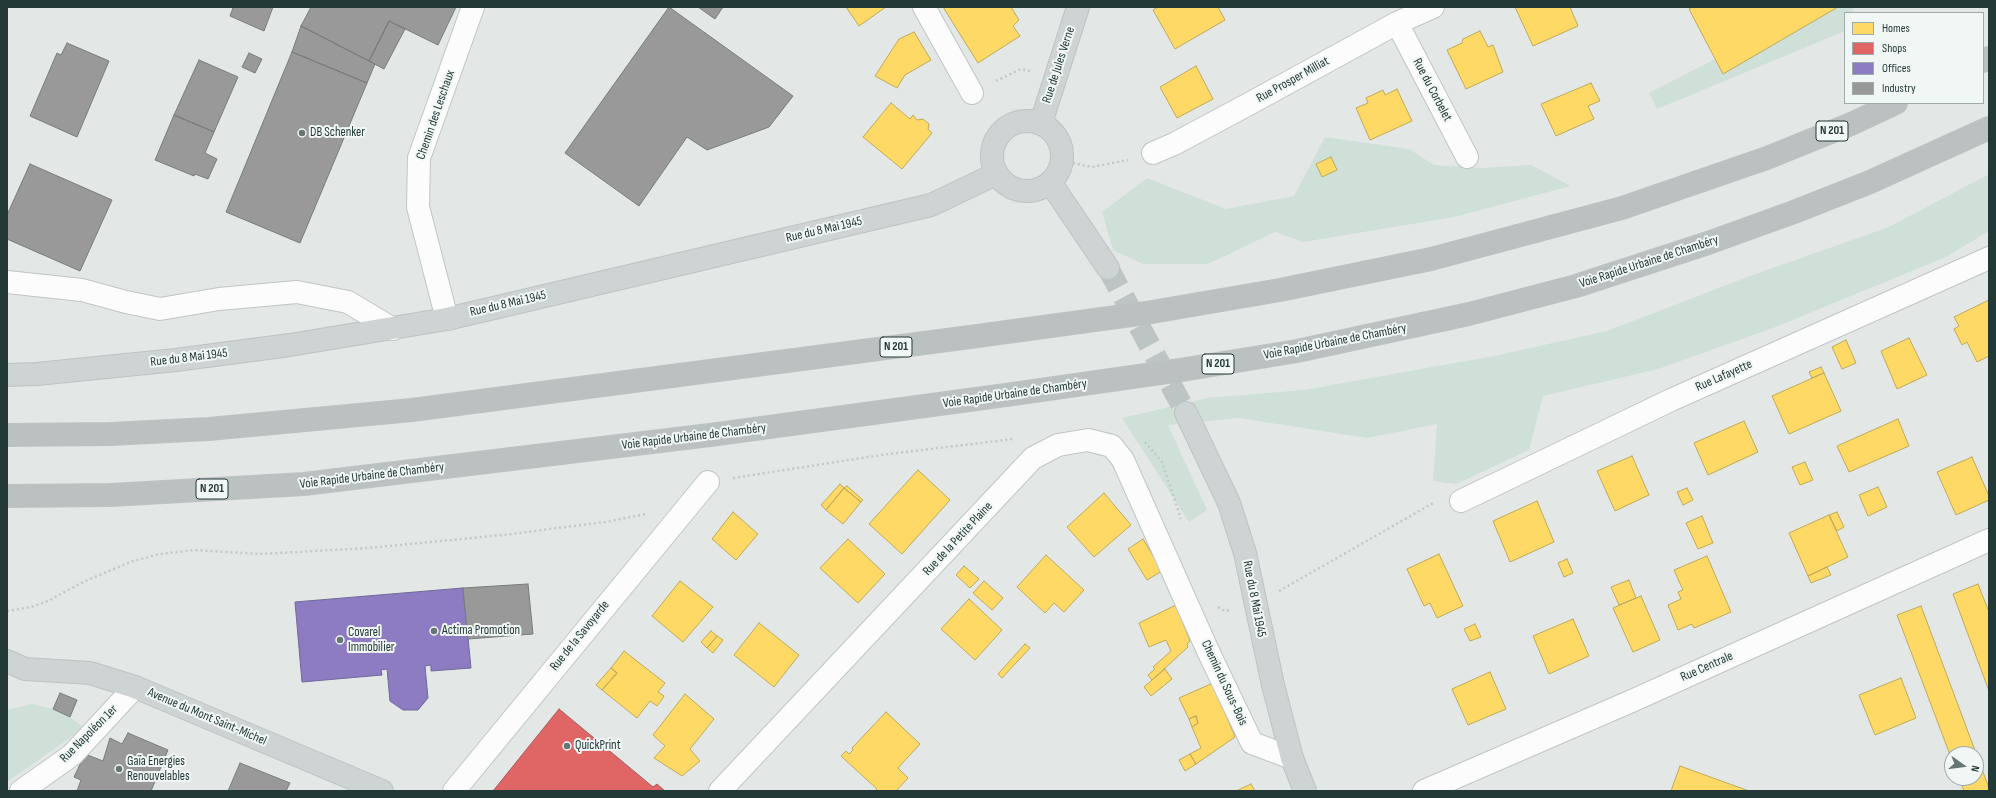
<!DOCTYPE html>
<html>
<head>
<meta charset="utf-8">
<style>
	body { margin:0 }
	#map { position:relative; width:1996px; height:798px; overflow:hidden; background:#e3e8e7; font-family:"Sofia Sans Condensed",sans-serif }
	canvas { display:block }
	.frame { position:absolute; inset:0; border:8px solid #233938; pointer-events:none }
	.legend { position:absolute; left:1844px; top:12px; width:140px; height:92px; box-sizing:border-box; background:#f1f7f5; border:1px solid #9faba9; margin:0; padding:5px 7px; list-style:none; font-size:12px; color:#233938 }
	.legend li { display:flex; align-items:center; gap:8px; height:20px }
	.legend b { width:20px; border:1px solid #9faba9 }
	.north { position:absolute; left:1944px; top:746px; width:40px; height:40px; box-sizing:border-box; background:#f1f7f5; border:1px solid #9faba9; border-radius:50%; rotate:104deg; font-size:11px; font-weight:700; line-height:16px; text-align:center; color:#233938 }
	.north::after { content:''; display:block; margin:auto; width:14px; height:18px; background:#667675; clip-path:polygon(50% 0,100% 100%,50% 72%,0 100%) }
</style>
</head>
<body>
<div id="map">
<canvas width="1996" height="798"></canvas>
<div class="frame"></div>
<ul class="legend">
<li><b style="height:11px;background:#ffd966"></b>Homes</li>
<li><b style="height:11px;background:#e06666"></b>Shops</li>
<li><b style="height:11px;background:#8e7cc3"></b>Offices</li>
<li><b style="height:11px;background:#999"></b>Industry</li>
</ul>
<div class="north">N</div>
</div>
<script>
const ctx = document.querySelector('canvas').getContext('2d');
ctx.lineJoin = 'round';
function paint(path, color) {
  ctx.fillStyle = color;
  ctx.fill(path, 'evenodd');
}
function poly(rows) {
  const path = new Path2D();
  for (const r of rows) {
    if (r.length === 3) {
      path.moveTo(r[0] + r[2], r[1]);
      path.arc(r[0], r[1], r[2], 0, 2 * Math.PI);
      continue;
    }
    path.moveTo(r[0], r[1]);
    for (let i = 2; i < r.length; i += 2) path.lineTo(r[i], r[i + 1]);
  }
  return path;
}
function stroke(path, color, width, dash) {
  ctx.strokeStyle = color;
  ctx.lineWidth = width;
  ctx.lineCap = dash ? 'butt' : 'round';
  ctx.setLineDash(dash || []);
  ctx.stroke(path);
}
function label(font, color, halo, rows, align = 'center') {
  ctx.font = font + ' "Sofia Sans Condensed",sans-serif';
  ctx.lineWidth = 4;
  ctx.setLineDash([]);
  ctx.textBaseline = 'middle';
  ctx.strokeStyle = halo;
  ctx.fillStyle = color;
  for (const [text, x, y, turn = 0] of rows) {
    ctx.save();
    ctx.translate(x, y);
    ctx.rotate((+turn || 0) * Math.PI / 180);
    ctx.textAlign = isNaN(turn) ? turn : align;
    if (halo) ctx.strokeText(text, 0, 0);
    ctx.fillText(text, 0, 0);
    ctx.restore();
  }
}
const green = poly([
	[1838,7,1852,7,1855,13,1845,13,1845,31,1657,109,1649,93,1715,59,1723,74],
	[1325,137,1409,149,1434,165,1482,168,1531,165,1571,186,1454,217,1303,242,1275,232,1208,264,1143,264,1113,250,1102,212,1147,178,1226,209,1294,196],
	[1989,174,1989,231,1946,257,1773,328,1658,369,1543,396,1529,450,1456,484,1433,481,1437,424,1367,438,1239,418,1168,425,1207,510,1189,522,1122,418,1207,398,1304,390,1494,356,1607,331,1750,276,1889,227],
	[32,704,53,709,70,717,84,728,7,782,7,710]
]);
const homes = poly([
	[846,7,886,7,859,26,846,7],
	[943,7,1011,7,1019,20,1013,26,1020,36,978,63,943,7],
	[1158,7,1218,7,1225,20,1175,49,1153,10,1158,7],
	[1515,7,1570,7,1578,26,1533,46,1515,7],
	[1693,7,1838,7,1723,74,1689,9,1693,7],
	[1480,31,1488,47,1493,45,1503,72,1466,89,1447,50,1462,43,1463,39,1480,31],
	[914,32,931,60,905,75,897,88,875,76,899,39,914,32],
	[1196,66,1213,99,1177,118,1160,87,1196,66],
	[1591,83,1600,101,1588,106,1594,119,1556,136,1541,104,1591,83],
	[1397,89,1412,121,1370,140,1356,108,1368,103,1366,98,1383,90,1385,95,1397,89],
	[891,103,910,119,913,115,917,120,923,119,929,124,928,129,932,133,902,169,863,137,891,103],
	[1331,157,1337,170,1322,177,1316,164,1331,157],
	[1989,300,1989,356,1977,362,1967,342,1962,345,1954,329,1959,326,1954,317,1989,300],
	[1909,338,1927,375,1897,389,1881,351,1909,338],
	[1846,340,1856,363,1842,369,1832,347,1846,340],
	[1821,367,1824,373,1812,378,1809,372,1821,367],
	[1824,373,1841,411,1789,434,1772,396,1824,373],
	[1898,419,1909,446,1849,472,1837,446,1898,419],
	[1744,421,1758,452,1708,475,1694,443,1744,421],
	[1632,456,1649,495,1615,511,1597,471,1632,456],
	[1972,457,1989,496,1989,500,1956,515,1937,472,1972,457],
	[1805,462,1813,480,1800,485,1792,467,1805,462],
	[918,470,950,500,902,554,869,524,918,470],
	[840,484,844,488,826,510,821,505,840,484],
	[847,486,863,500,861,502,844,488,847,486],
	[1878,487,1887,507,1868,516,1859,495,1878,487],
	[844,488,861,502,843,524,826,510,844,488],
	[1687,488,1693,500,1683,505,1677,492,1687,488],
	[1104,493,1131,525,1094,557,1067,527,1104,493],
	[1537,501,1554,542,1510,562,1493,521,1537,501],
	[733,512,758,534,736,560,712,539,733,512],
	[1837,512,1844,527,1837,531,1829,515,1837,512],
	[1829,515,1848,557,1808,576,1789,533,1829,515],
	[1702,516,1713,543,1698,549,1686,523,1702,516],
	[848,539,885,574,858,603,820,568,848,539],
	[1143,539,1162,571,1147,580,1128,549,1143,539],
	[1439,554,1463,606,1437,618,1430,603,1424,606,1407,569,1439,554],
	[1046,555,1084,590,1064,612,1054,603,1045,613,1017,587,1046,555],
	[1707,556,1731,612,1694,628,1692,624,1678,630,1668,605,1681,599,1678,592,1683,590,1674,570,1707,556],
	[1567,559,1573,573,1564,577,1558,563,1567,559],
	[964,566,979,579,970,588,956,575,964,566],
	[1827,567,1831,575,1811,583,1808,576,1827,567],
	[1629,580,1636,598,1619,605,1611,587,1629,580],
	[680,581,713,607,683,642,652,616,680,581],
	[984,581,1003,598,992,610,973,593,984,581],
	[1978,584,1989,612,1989,691,1953,594,1978,584],
	[1641,596,1660,640,1633,652,1613,608,1641,596],
	[969,599,1002,630,975,660,941,629,969,599],
	[1176,605,1190,641,1187,644,1188,647,1152,680,1148,675,1155,669,1153,667,1171,651,1166,640,1149,647,1139,623,1176,605],
	[1921,606,1989,788,1989,791,1964,791,1959,778,1976,778,1976,754,1952,754,1952,760,1897,615,1921,606],
	[1573,619,1589,656,1549,674,1533,636,1573,619],
	[759,623,799,655,774,687,734,655,759,623],
	[1475,624,1481,637,1470,641,1464,629,1475,624],
	[711,631,717,636,707,648,701,642,711,631],
	[717,636,723,640,713,653,707,648,717,636],
	[1025,644,1030,648,1002,678,998,674,1025,644],
	[624,651,665,683,658,692,664,696,663,698,657,706,650,701,637,718,602,690,617,673,611,668,624,651],
	[611,668,617,673,602,690,596,685,611,668],
	[1165,669,1172,679,1151,696,1144,687,1165,669],
	[1490,672,1506,709,1468,725,1452,689,1490,672],
	[1901,678,1916,718,1875,735,1859,695,1901,678],
	[1213,683,1235,737,1196,764,1190,754,1201,748,1192,727,1198,723,1196,716,1189,719,1179,698,1213,683],
	[685,694,714,719,690,749,700,761,682,776,654,758,665,746,653,735,685,694],
	[886,712,920,744,898,768,908,778,896,791,875,791,877,789,841,756,846,751,849,754,853,750,852,748,886,712],
	[1196,716,1198,723,1192,727,1189,719,1196,716],
	[1190,754,1196,764,1185,771,1179,760,1190,754],
	[1680,766,1749,791,1671,791,1680,766],
	[1251,784,1255,791,1236,791,1251,784]
]);
const shops = poly([
	[559,709,653,787,657,784,665,791,493,791,559,709]
]);
const offices = poly([
	[463,588,471,668,431,671,431,665,425,666,428,698,418,710,403,710,390,701,387,669,381,670,382,675,302,682,295,602,463,588]
]);
const industry = poly([
	[230,7,273,7,264,31,230,16,233,8,230,7],
	[311,7,456,7,438,45,389,21,369,61,301,26,311,7],
	[669,7,793,96,769,127,707,150,687,137,639,206,565,153,669,7],
	[698,7,723,7,715,19,698,7],
	[389,21,405,29,384,69,369,61,389,21],
	[301,26,375,64,367,83,292,52,301,26],
	[67,43,109,61,77,137,30,116,57,53,61,55,67,43],
	[292,52,367,83,300,243,226,212,292,52],
	[249,53,262,59,255,73,242,67,249,53],
	[199,60,238,77,214,132,174,115,199,60],
	[174,115,214,132,205,153,217,159,208,179,195,174,194,176,155,160,174,115],
	[30,164,112,200,80,271,7,239,7,215,30,164],
	[528,584,533,634,468,639,463,588,528,584],
	[60,693,77,700,70,717,53,709,60,693],
	[128,733,168,750,151,791,77,791,81,780,74,777,85,754,103,761,110,738,122,744,128,733],
	[240,763,290,783,286,791,228,791,240,763]
]);
const majorTunnel = poly([
	[1108,268,1186,413]
]);
const path = poly([
	[996,81,1021,69,1030,71],
	[1068,162,1092,167,1128,160],
	[1145,442,1162,462,1181,519],
	[733,478,881,455,1013,439],
	[1279,591,1435,502],
	[1218,607,1225,611,1230,610],
	[7,611,31,607,48,601,83,582,133,561,160,554,195,550,260,554,368,548,503,535,605,522,646,514]
]);
const minor = poly([
	[924,7,972,93],
	[1397,23,1467,157],
	[1153,153,1174,144,1247,105,1397,23,1433,7],
	[7,282,82,290,126,302,160,309,219,299,297,292,348,302,393,329],
	[447,319,418,207,419,158,473,7],
	[1461,501,1671,400,1989,258],
	[21,791,72,755,135,687],
	[454,791,708,482],
	[720,791,1033,458,1058,445,1088,440,1112,446,1123,460,1208,651,1252,743,1292,758],
	[1424,791,1634,700,1989,540]
]);
const major = poly([
	[1027,156,35],
	[1041,123,1078,7],
	[1050,182,1108,268],
	[7,375,37,374,176,360,290,345,447,319,931,205,996,174],
	[1186,413,1229,503,1245,553,1273,685,1292,758,1305,791],
	[7,661,25,669,90,673,135,687,382,791]
]);
const highway = poly([
	[1983,61,1989,58],
	[7,435,111,434,209,429,412,410,970,337,1146,313,1280,290,1431,259,1622,208,1767,158,1851,124,1896,103],
	[7,496,111,495,304,484,710,435,1006,395,1181,370,1297,351,1469,314,1576,286,1708,243,1794,212,1870,182,1989,128]
]);
const markers = [
	[302,133,4,"#667675"],
	[434,631,4,"#667675"],
	[340,640,4,"#667675"],
	[567,746,4,"#667675"],
	[119,769,4,"#667675"]
];
const shields = [
	[1832,131,32],
	[896,347,32],
	[1218,364,32],
	[212,489,32]
];
const shieldNames = [
	["N 201",1832,131],
	["N 201",896,347],
	["N 201",1218,364],
	["N 201",212,489]
];
const streetNames = [
	["Rue de Jules Verne",1059,65,-72],
	["Rue Prosper Milliat",1293,80,-29],
	["Rue du Corbelet",1432,90,62],
	["Chemin des Leschaux",436,115,-71],
	["Rue du 8 Mai 1945",824,230,-13],
	["Voie Rapide Urbaine de Chambéry",1649,262,-18],
	["Rue du 8 Mai 1945",508,304,-13],
	["Voie Rapide Urbaine de Chambéry",1335,342,-11],
	["Rue du 8 Mai 1945",189,358,-7],
	["Rue Lafayette",1724,376,-24],
	["Voie Rapide Urbaine de Chambéry",1015,394,-8],
	["Voie Rapide Urbaine de Chambéry",694,437,-7],
	["Voie Rapide Urbaine de Chambéry",372,476,-7],
	["Rue de la Petite Plaine",958,539,-47],
	["Rue du 8 Mai 1945",1254,599,79],
	["Rue de la Savoyarde",580,636,-51],
	["Rue Centrale",1707,667,-24],
	["Chemin du Sous-Bois",1224,683,65],
	["Avenue du Mont Saint-Michel",207,717,23],
	["Rue Napoléon 1er",89,734,-45]
];
const poiNames = [
	["DB Schenker",310,133],
	["Actima Promotion",442,631],
	["Covarel",348,633],
	["Immobilier",348,648],
	["QuickPrint",575,746],
	["Gaïa Energies",127,762],
	["Renouvelables",127,777]
];
paint(green, '#cee0d7');
paint(homes, '#ffd966');
stroke(homes, '#bda958', 1);
paint(shops, '#e06666');
stroke(shops, '#a75858', 1);
paint(offices, '#8e7cc3');
stroke(offices, '#6e6899', 1);
paint(industry, '#999');
stroke(industry, '#767c7c', 1);
stroke(majorTunnel, '#bdc5c4', 22, [22, 11]);
stroke(minor, '#c0c5c4', 24);
stroke(major, '#bcc4c3', 24);
stroke(highway, '#bcc4c3', 24);
stroke(path, '#c0c8c8', 2.5, [2, 3]);
stroke(minor, '#fbfcfb', 22);
stroke(major, '#ced4d3', 22);
stroke(highway, '#bbc1c1', 22);
for (const [x, y, r, color] of markers) {
  const dot = new Path2D();
  dot.arc(x, y, r, 0, 2 * Math.PI);
  ctx.fillStyle = color;
  ctx.fill(dot);
  stroke(dot, '#f1f7f5', 1.5);
}
for (const [x, y, w] of shields) {
  const box = new Path2D();
  box.roundRect(x - w / 2, y - 10, w, 20, 3);
  ctx.fillStyle = '#f1f7f5';
  ctx.fill(box);
  stroke(box, '#233938', 1);
}
label('bold 12px', '#233938', null, shieldNames);
label('13px', '#233938', '#f1f7f5', streetNames);
label('13px', '#233938', '#f1f7f5', poiNames, 'left');
</script>
</body>
</html>
